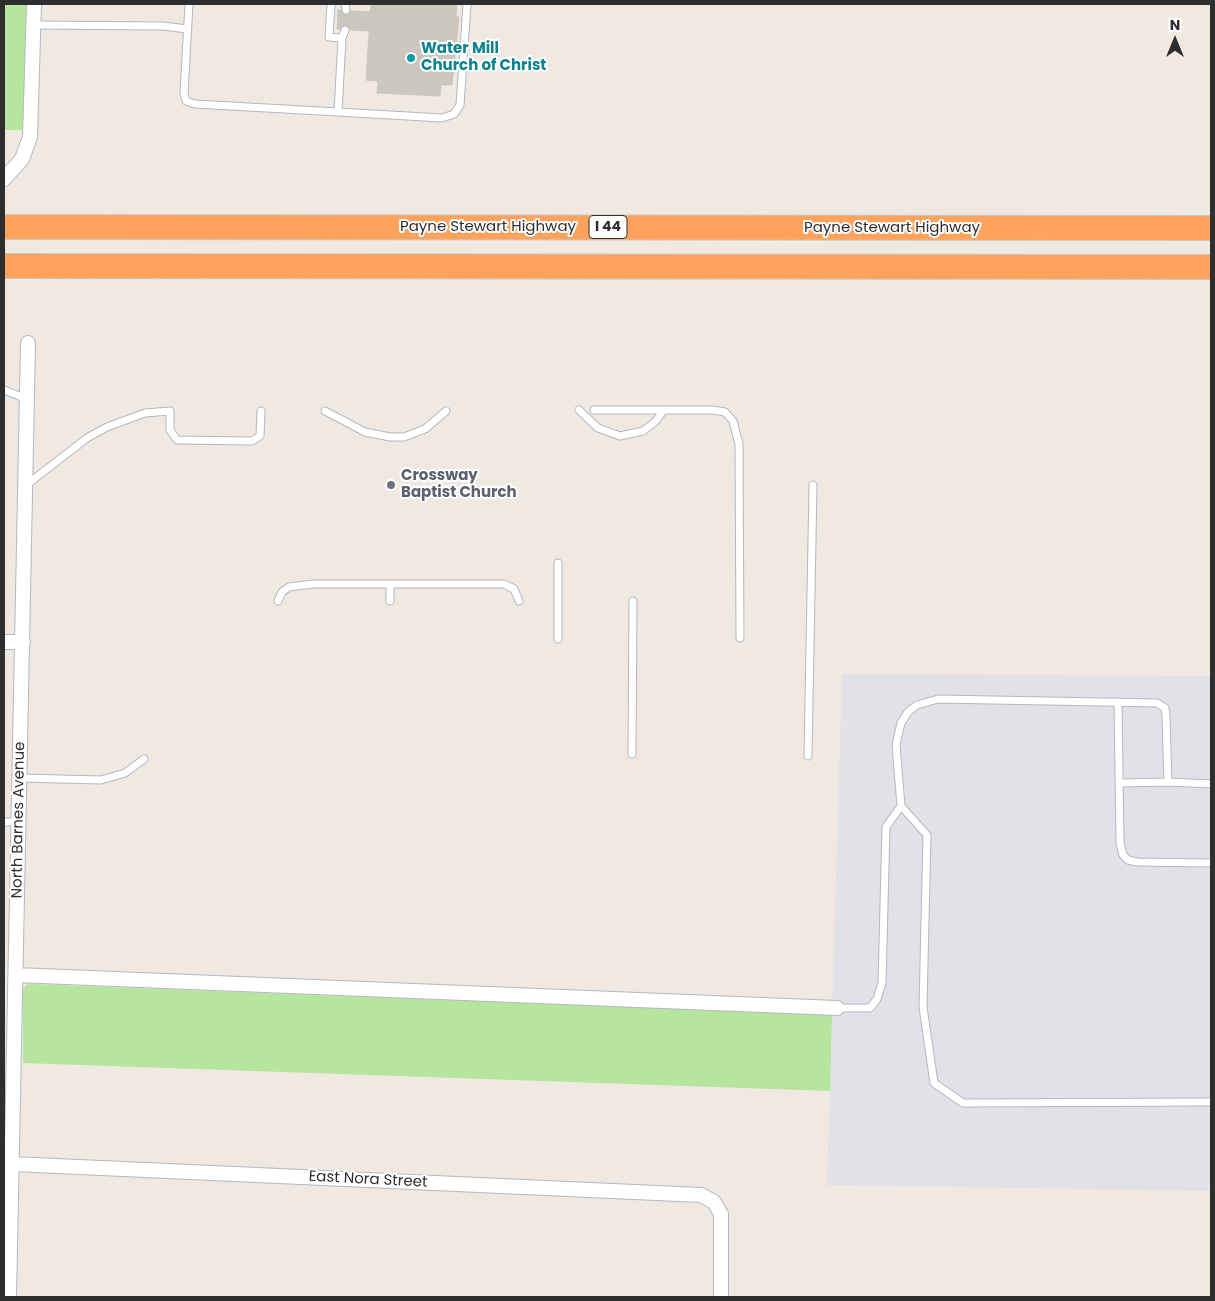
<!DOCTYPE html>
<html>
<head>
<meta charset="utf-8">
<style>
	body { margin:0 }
	#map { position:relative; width:1215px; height:1301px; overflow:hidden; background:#efe9e1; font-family:Poppins,sans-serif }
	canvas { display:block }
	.frame { position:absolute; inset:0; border:5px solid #2e2e2e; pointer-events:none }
	.north { position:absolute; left:1150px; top:15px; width:50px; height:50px; -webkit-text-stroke:4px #fff; paint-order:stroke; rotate:0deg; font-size:14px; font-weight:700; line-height:20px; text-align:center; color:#2e2e2e }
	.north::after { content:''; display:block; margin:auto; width:18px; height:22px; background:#2e2e2e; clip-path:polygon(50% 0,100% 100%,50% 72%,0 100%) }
</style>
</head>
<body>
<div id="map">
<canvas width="1215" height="1301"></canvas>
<div class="frame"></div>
<div class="north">N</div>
</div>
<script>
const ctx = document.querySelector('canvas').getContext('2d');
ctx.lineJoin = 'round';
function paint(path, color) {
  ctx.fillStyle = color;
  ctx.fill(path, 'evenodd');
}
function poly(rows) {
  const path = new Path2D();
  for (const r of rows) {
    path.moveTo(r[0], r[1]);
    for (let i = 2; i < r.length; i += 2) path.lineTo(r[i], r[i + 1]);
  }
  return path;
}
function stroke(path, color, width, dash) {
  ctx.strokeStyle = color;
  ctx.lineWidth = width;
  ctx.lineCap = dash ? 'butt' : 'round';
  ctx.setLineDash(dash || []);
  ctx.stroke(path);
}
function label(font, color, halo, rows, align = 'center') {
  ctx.font = font + ' Poppins,sans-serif';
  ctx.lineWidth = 4;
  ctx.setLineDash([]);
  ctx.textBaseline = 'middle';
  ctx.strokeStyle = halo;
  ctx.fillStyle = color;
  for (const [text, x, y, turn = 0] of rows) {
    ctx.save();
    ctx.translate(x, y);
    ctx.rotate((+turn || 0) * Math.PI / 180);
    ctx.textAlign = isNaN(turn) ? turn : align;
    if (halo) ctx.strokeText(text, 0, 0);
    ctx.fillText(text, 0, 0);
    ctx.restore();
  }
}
const industrial = poly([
	[842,674,1211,676,1211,1191,827,1185]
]);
const green = poly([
	[4,4,28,4,24,130,4,130],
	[32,984,832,1015,830,1091,23,1063,23,990,26,985]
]);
const building = poly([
	[371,4,457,4,456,17,459,17,452,85,441,85,440,96,377,93,378,81,366,80,371,4],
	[338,10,371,12,369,31,337,29,338,10]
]);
const service = poly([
	[189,4,184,93,186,101,195,104,338,112,342,38,329,37,331,4],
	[345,4,346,10],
	[34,25,163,26,187,29],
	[342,38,345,30],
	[338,112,442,118,454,114,460,105,467,4],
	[4,390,27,399],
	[579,410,598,428,620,436,643,431,655,422,664,410],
	[594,410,712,410,725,412,733,421,739,444,740,638],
	[325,411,365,432,390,437,404,437,425,429,446,411],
	[25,486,87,438,107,427,145,413,170,411,170,430,177,440,252,441,260,436,261,411],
	[558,563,558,639],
	[278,601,282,592,289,587,313,584,504,584,514,589,519,601],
	[390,601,390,584],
	[1118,702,1120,843,1123,855,1128,860,1137,862,1211,863],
	[632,754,633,601],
	[808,756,813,485],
	[20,778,101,780,125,773,144,759],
	[1119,783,1168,782],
	[1211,784,1168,782,1166,717,1165,708,1157,703,938,699,917,705,908,712,901,723,896,745,901,806,927,835,923,1007,934,1083,963,1103,1211,1102],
	[4,822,19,822],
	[837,1008,870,1008,877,999,882,983,886,827,901,806]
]);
const minor = poly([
	[4,179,22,159,30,137,34,4],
	[4,642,23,642],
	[16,975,837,1008],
	[12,1164,701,1195,714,1202,721,1214,721,1297],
	[9,1297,28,343]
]);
const motorway = poly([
	[4,227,1211,228],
	[4,266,1211,267]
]);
const markers = [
	[411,58,5,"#0f9aa8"],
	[391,485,5,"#6b7280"]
];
const shields = [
	[608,227,38]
];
const shieldNames = [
	["I 44",608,227]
];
const cultureNames = [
	["Water Mill",421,49],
	["Church of Christ",421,66]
];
const streetNames = [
	["Payne Stewart Highway",488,227],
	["Payne Stewart Highway",892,228],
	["North Barnes Avenue",19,820,-89],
	["East Nora Street",368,1180,3]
];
const worshipNames = [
	["Crossway",401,476],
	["Baptist Church",401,493]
];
paint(industrial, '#e3e1e8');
paint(green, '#b6e59e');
paint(building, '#cbc7bf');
stroke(building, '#cbc5ba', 1);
stroke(service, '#b4b7c1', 9);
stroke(minor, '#b4b7c1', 16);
stroke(motorway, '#c9c9c9', 26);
stroke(service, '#fff', 7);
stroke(minor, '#fff', 14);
stroke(motorway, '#ffa35c', 24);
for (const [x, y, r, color] of markers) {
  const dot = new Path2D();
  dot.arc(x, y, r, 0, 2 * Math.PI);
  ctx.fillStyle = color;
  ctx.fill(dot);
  stroke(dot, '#fff', 2);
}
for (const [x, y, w] of shields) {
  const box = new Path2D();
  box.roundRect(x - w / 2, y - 11.5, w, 23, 4);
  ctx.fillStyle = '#fff';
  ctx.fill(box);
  stroke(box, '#2e2e2e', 1);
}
label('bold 14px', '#2e2e2e', null, shieldNames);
label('bold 15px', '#0d838f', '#fff', cultureNames, 'left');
label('15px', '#2e2e2e', '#fff', streetNames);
label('bold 15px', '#5b616d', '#fff', worshipNames, 'left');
</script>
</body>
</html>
